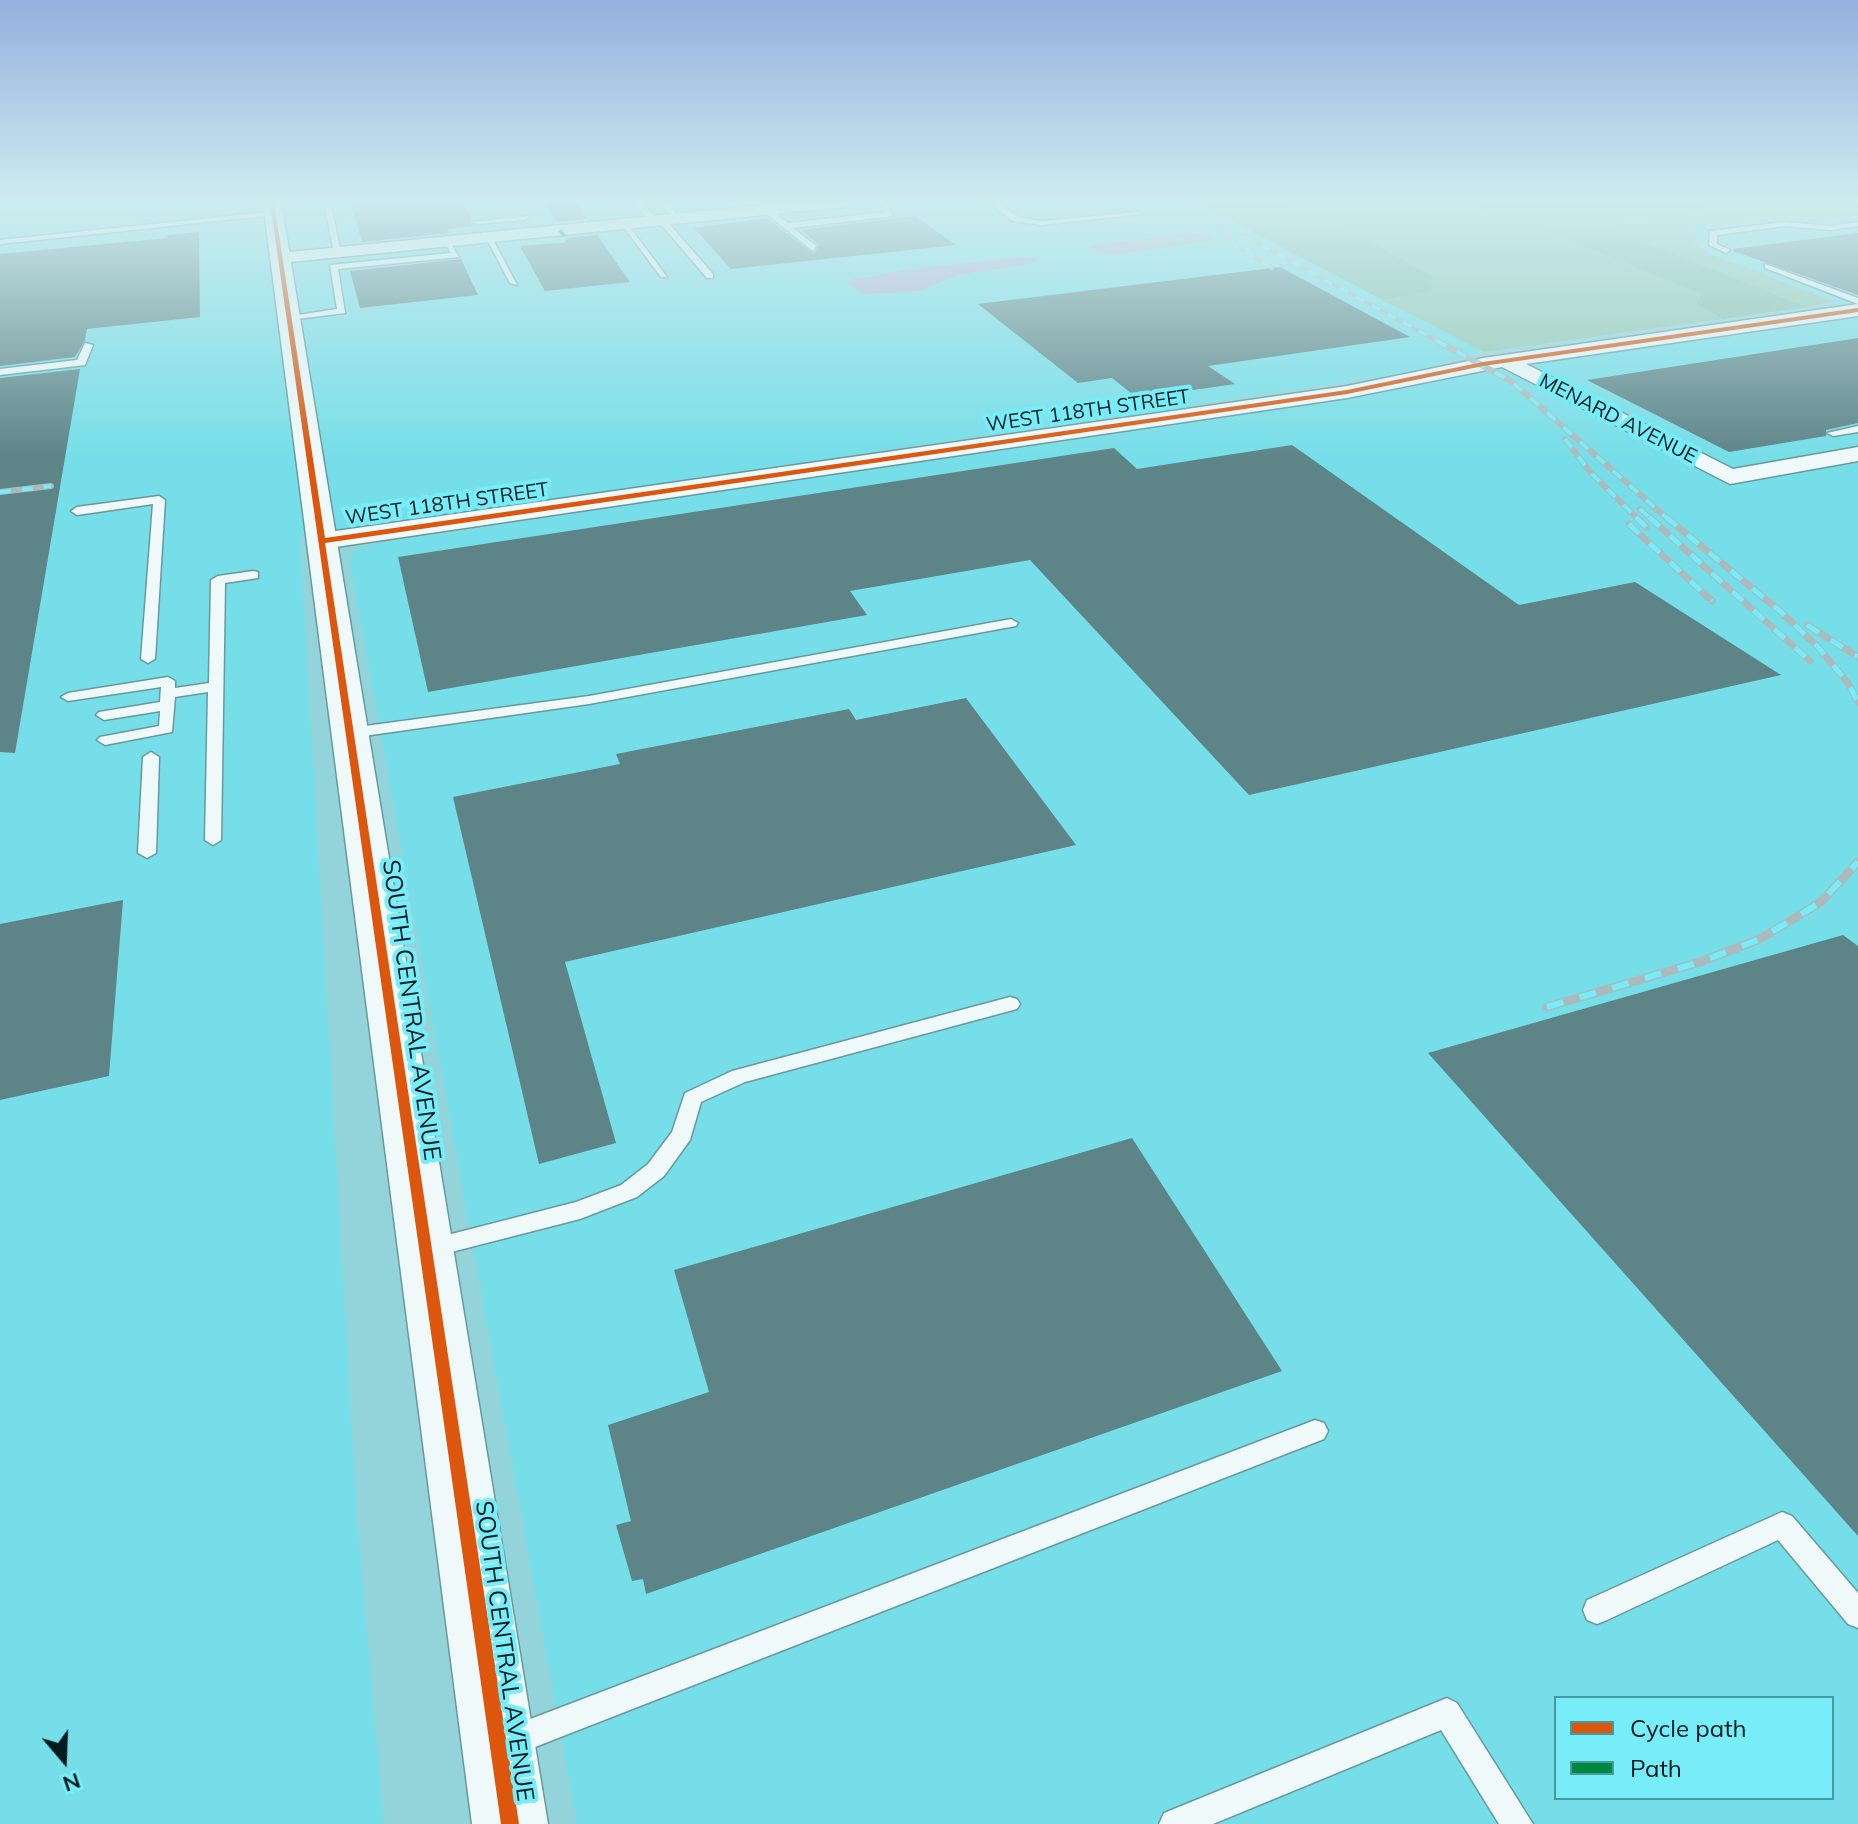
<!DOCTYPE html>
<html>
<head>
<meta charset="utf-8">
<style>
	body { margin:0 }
	#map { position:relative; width:1858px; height:1824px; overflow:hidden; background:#93d4db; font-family:Mulish,sans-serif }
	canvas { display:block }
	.legend { position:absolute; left:1554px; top:1696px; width:280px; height:104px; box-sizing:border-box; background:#76edf8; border:2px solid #4899a1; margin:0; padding:10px 14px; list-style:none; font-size:24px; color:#021b1e }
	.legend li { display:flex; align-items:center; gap:16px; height:40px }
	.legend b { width:40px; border:2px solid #4899a1 }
	.north { position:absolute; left:24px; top:1720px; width:80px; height:80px; -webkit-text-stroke:6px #76edf8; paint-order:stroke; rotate:161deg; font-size:22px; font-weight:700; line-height:32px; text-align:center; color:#021b1e }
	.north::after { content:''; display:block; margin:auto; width:28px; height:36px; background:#021b1e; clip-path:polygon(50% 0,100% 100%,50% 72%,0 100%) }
</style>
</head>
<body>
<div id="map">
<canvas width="1858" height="1824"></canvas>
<ul class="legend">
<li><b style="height:10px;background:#dc560d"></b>Cycle path</li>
<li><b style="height:10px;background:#00873e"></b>Path</li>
</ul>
<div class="north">N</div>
</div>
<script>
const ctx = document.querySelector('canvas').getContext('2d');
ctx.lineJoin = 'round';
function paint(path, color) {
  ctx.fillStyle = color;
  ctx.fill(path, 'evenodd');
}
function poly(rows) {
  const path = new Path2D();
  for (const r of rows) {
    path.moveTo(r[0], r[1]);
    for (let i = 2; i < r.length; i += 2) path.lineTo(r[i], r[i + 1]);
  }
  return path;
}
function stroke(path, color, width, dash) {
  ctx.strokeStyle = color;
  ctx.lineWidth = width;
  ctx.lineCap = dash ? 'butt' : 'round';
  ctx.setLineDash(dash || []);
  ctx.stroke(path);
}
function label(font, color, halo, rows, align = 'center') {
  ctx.font = font + ' Mulish,sans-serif';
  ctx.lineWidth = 8;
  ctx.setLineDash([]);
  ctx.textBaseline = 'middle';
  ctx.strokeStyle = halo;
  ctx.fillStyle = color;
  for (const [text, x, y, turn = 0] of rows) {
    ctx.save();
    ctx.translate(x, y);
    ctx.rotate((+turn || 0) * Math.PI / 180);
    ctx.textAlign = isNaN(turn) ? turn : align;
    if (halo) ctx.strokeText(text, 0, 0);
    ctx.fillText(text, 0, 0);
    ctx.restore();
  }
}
const built = poly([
	[0,202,1195,202,1484,352,1412,372,300,537,357,1517,384,1824,0,1824],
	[1858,216,1858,305,1837,308,1834,301,1827,298,1705,253,1693,244,1687,230,1697,226,1778,219,1832,223,1830,219],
	[1858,316,1858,1824,577,1824,349,557,361,548,373,544,1342,398,1453,375],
	[1556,1698,1832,1698,1832,1798,1556,1798]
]);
const green = poly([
	[1282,202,1462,202,1491,216,1531,225,1702,294,1697,305,1722,319,1484,352,1383,300,1430,291,1359,236],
	[1709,202,1858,202,1858,216,1832,219,1838,223,1790,218,1722,225,1717,223,1688,229,1698,231,1693,244,1709,252,1707,253,1834,301,1807,307,1585,219,1662,214,1712,205]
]);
const forest = poly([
	[1195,202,1282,202,1359,236,1433,277,1430,291,1383,300],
	[1462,202,1709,202,1712,206,1701,214,1587,219,1807,307,1723,319,1697,305,1701,294,1532,225,1491,216]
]);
const water = poly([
	[1190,233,1209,236,1213,240,1121,254,1100,253,1089,246],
	[1022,257,1036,258,1039,262,957,275,920,291,863,294,846,281,912,269]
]);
const building = poly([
	[350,202,463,202,472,219,470,223,475,226,447,229,449,233,362,242],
	[544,202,575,202,587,219,557,222],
	[915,216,956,245,731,269,694,228,767,218,814,254,819,245,801,230],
	[199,232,200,317,87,329,85,340,75,357,0,366,0,254,167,238,167,235],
	[1858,233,1858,295,1733,251,1733,249],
	[597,235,630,282,545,291,520,246,570,242,567,238],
	[461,259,478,295,360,308,350,271],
	[1280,267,1410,337,1208,366,1235,384,1137,398,1112,378,1078,383,978,304],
	[1858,338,1858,423,1826,430,1826,436,1729,452,1587,380],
	[80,369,15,753,0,752,0,378],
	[1292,445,1519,605,1635,582,1781,675,1249,795,1030,560,850,591,867,615,428,692,398,557,1114,448,1137,469],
	[966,698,1076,845,565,962,616,1143,539,1164,453,797,620,764,616,754,849,709,856,720],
	[123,900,109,1076,0,1100,0,924],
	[1843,935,1858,946,1858,1536,1428,1053],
	[1132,1138,1282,1371,646,1594,643,1579,632,1581,616,1525,631,1521,608,1425,709,1392,674,1270]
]);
const lane = poly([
	[269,202,297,202,272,206,269,202],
	[633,202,642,202,657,220,664,218,713,274,713,278,707,278,658,221,651,223,633,202],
	[660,202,668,202,680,221,674,221,660,202],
	[878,202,886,202,893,216,793,228,816,246,813,251,762,210,769,208,788,223,885,212,878,202],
	[988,202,998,202,1018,217,1041,221,1138,212,1142,214,1041,225,1013,221,988,202],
	[325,208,332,210,341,254,334,252,325,208],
	[277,211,274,215,0,244,0,240,277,211],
	[529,216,526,220,477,224,473,222,529,216],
	[620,222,626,222,667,277,661,277,620,222],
	[1785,222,1831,226,1858,222,1858,226,1831,230,1785,226,1717,235,1717,244,1730,250,1726,253,1709,245,1710,231,1785,222],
	[483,232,490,234,517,285,510,283,483,232],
	[446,236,459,257,338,269,345,313,289,320,284,317,337,309,330,265,451,253,442,238,446,236],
	[1765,264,1858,298,1858,304,1765,268,1765,264],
	[85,343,93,345,85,365,0,375,0,369,77,360,85,343],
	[1858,426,1858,432,1833,436,1827,433,1858,426],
	[159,496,165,500,155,659,148,663,141,659,153,504,77,515,71,511,77,507,159,496],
	[253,571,258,572,258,578,225,583,221,840,213,845,205,840,208,692,175,697,172,732,105,745,97,740,100,737,159,726,160,711,104,720,96,715,99,712,160,702,161,687,68,701,61,697,68,693,168,677,175,681,175,688,209,683,211,580,218,576,253,571],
	[1011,619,1018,623,1016,626,589,704,350,738,342,733,350,728,589,696,1011,619],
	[151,752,159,757,156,853,147,858,138,853,143,757,151,752],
	[1010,997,1017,999,1020,1004,1017,1009,745,1082,701,1102,690,1140,664,1176,637,1197,580,1219,428,1258,420,1255,417,1249,420,1243,428,1240,576,1202,621,1185,648,1164,672,1132,685,1093,732,1071,1010,997],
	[1315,1420,1324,1423,1328,1431,1324,1439,512,1756,501,1752,497,1741,501,1730,512,1726,1315,1420],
	[1782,1512,1792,1516,1858,1593,1858,1628,1848,1624,1778,1540,1607,1620,1597,1624,1587,1620,1583,1610,1587,1600,1782,1512],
	[1447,1698,1457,1703,1533,1824,1499,1824,1441,1730,1213,1824,1159,1824,1164,1813,1447,1698]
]);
const street = poly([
	[793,202,852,202,845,207,280,263,272,258,280,253,793,202],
	[1858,304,1858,316,1526,364,1733,469,1858,447,1858,461,1730,484,1502,367,1347,398,322,549,313,546,309,541,313,536,322,533,1347,386,1483,358,1858,304]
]);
const secondary = poly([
	[263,202,281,202,548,1824,472,1824,263,202]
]);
const railFar3 = poly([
	[1182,202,1441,343],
	[1219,229,1235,245,1272,268]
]);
const railFar2 = poly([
	[1437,341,1511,381,1668,519],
	[1565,439,1591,473,1638,519],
	[0,492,51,486],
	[1640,509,1651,519]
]);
const railFar1 = poly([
	[1636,517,1646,527],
	[1649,517,1810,661],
	[1666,517,1781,612,1817,646,1848,683,1858,702],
	[1629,524,1712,601],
	[1807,625,1858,657]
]);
const rail = poly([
	[1547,1007,1700,962,1760,939,1821,902,1858,862]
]);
const quiet = poly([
	[560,230,568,242]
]);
const cycleway = poly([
	[270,202,274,202,325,538,1347,390,1483,362,1858,308,1858,312,1483,366,1347,394,325,543,519,1824,501,1824,270,202]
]);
const farStreetnames = [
	["WEST 118TH STREET",1088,411,-8],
	["MENARD AVENUE",1618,419,27],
	["WEST 118TH STREET",447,504,-8]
];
const streetNames = [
	["SOUTH CENTRAL AVENUE",411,1010,82],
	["SOUTH CENTRAL AVENUE",504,1651,82]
];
paint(built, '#76dee8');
paint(green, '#92c7b1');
paint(forest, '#86bea6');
paint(water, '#b8abd0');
paint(building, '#5d8487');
stroke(lane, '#68999d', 3);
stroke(street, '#68999d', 3);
stroke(secondary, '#68999d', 3);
paint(lane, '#eff9fa');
paint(street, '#eff9fa');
paint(secondary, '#eff9fa');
stroke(railFar3, '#abbbbd', 4);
stroke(railFar2, '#abbbbd', 6);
stroke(railFar1, '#abbbbd', 7);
stroke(rail, '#abbbbd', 9);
stroke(railFar3, '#76edf8', 3, [9]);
stroke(railFar2, '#76edf8', 4, [11]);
stroke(railFar1, '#76edf8', 5, [14]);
stroke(rail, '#76edf8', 6, [17]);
stroke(quiet, '#00873e', 4, [8, 4]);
paint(cycleway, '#dc560d');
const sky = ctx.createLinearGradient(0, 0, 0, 458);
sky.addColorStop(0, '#95b0de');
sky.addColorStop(0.44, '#ceecef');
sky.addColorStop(1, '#ceecef00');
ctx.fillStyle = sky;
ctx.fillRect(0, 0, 1858, 458);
label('20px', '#021b1e', '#76edf8', farStreetnames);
label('24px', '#021b1e', '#76edf8', streetNames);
</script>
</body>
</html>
